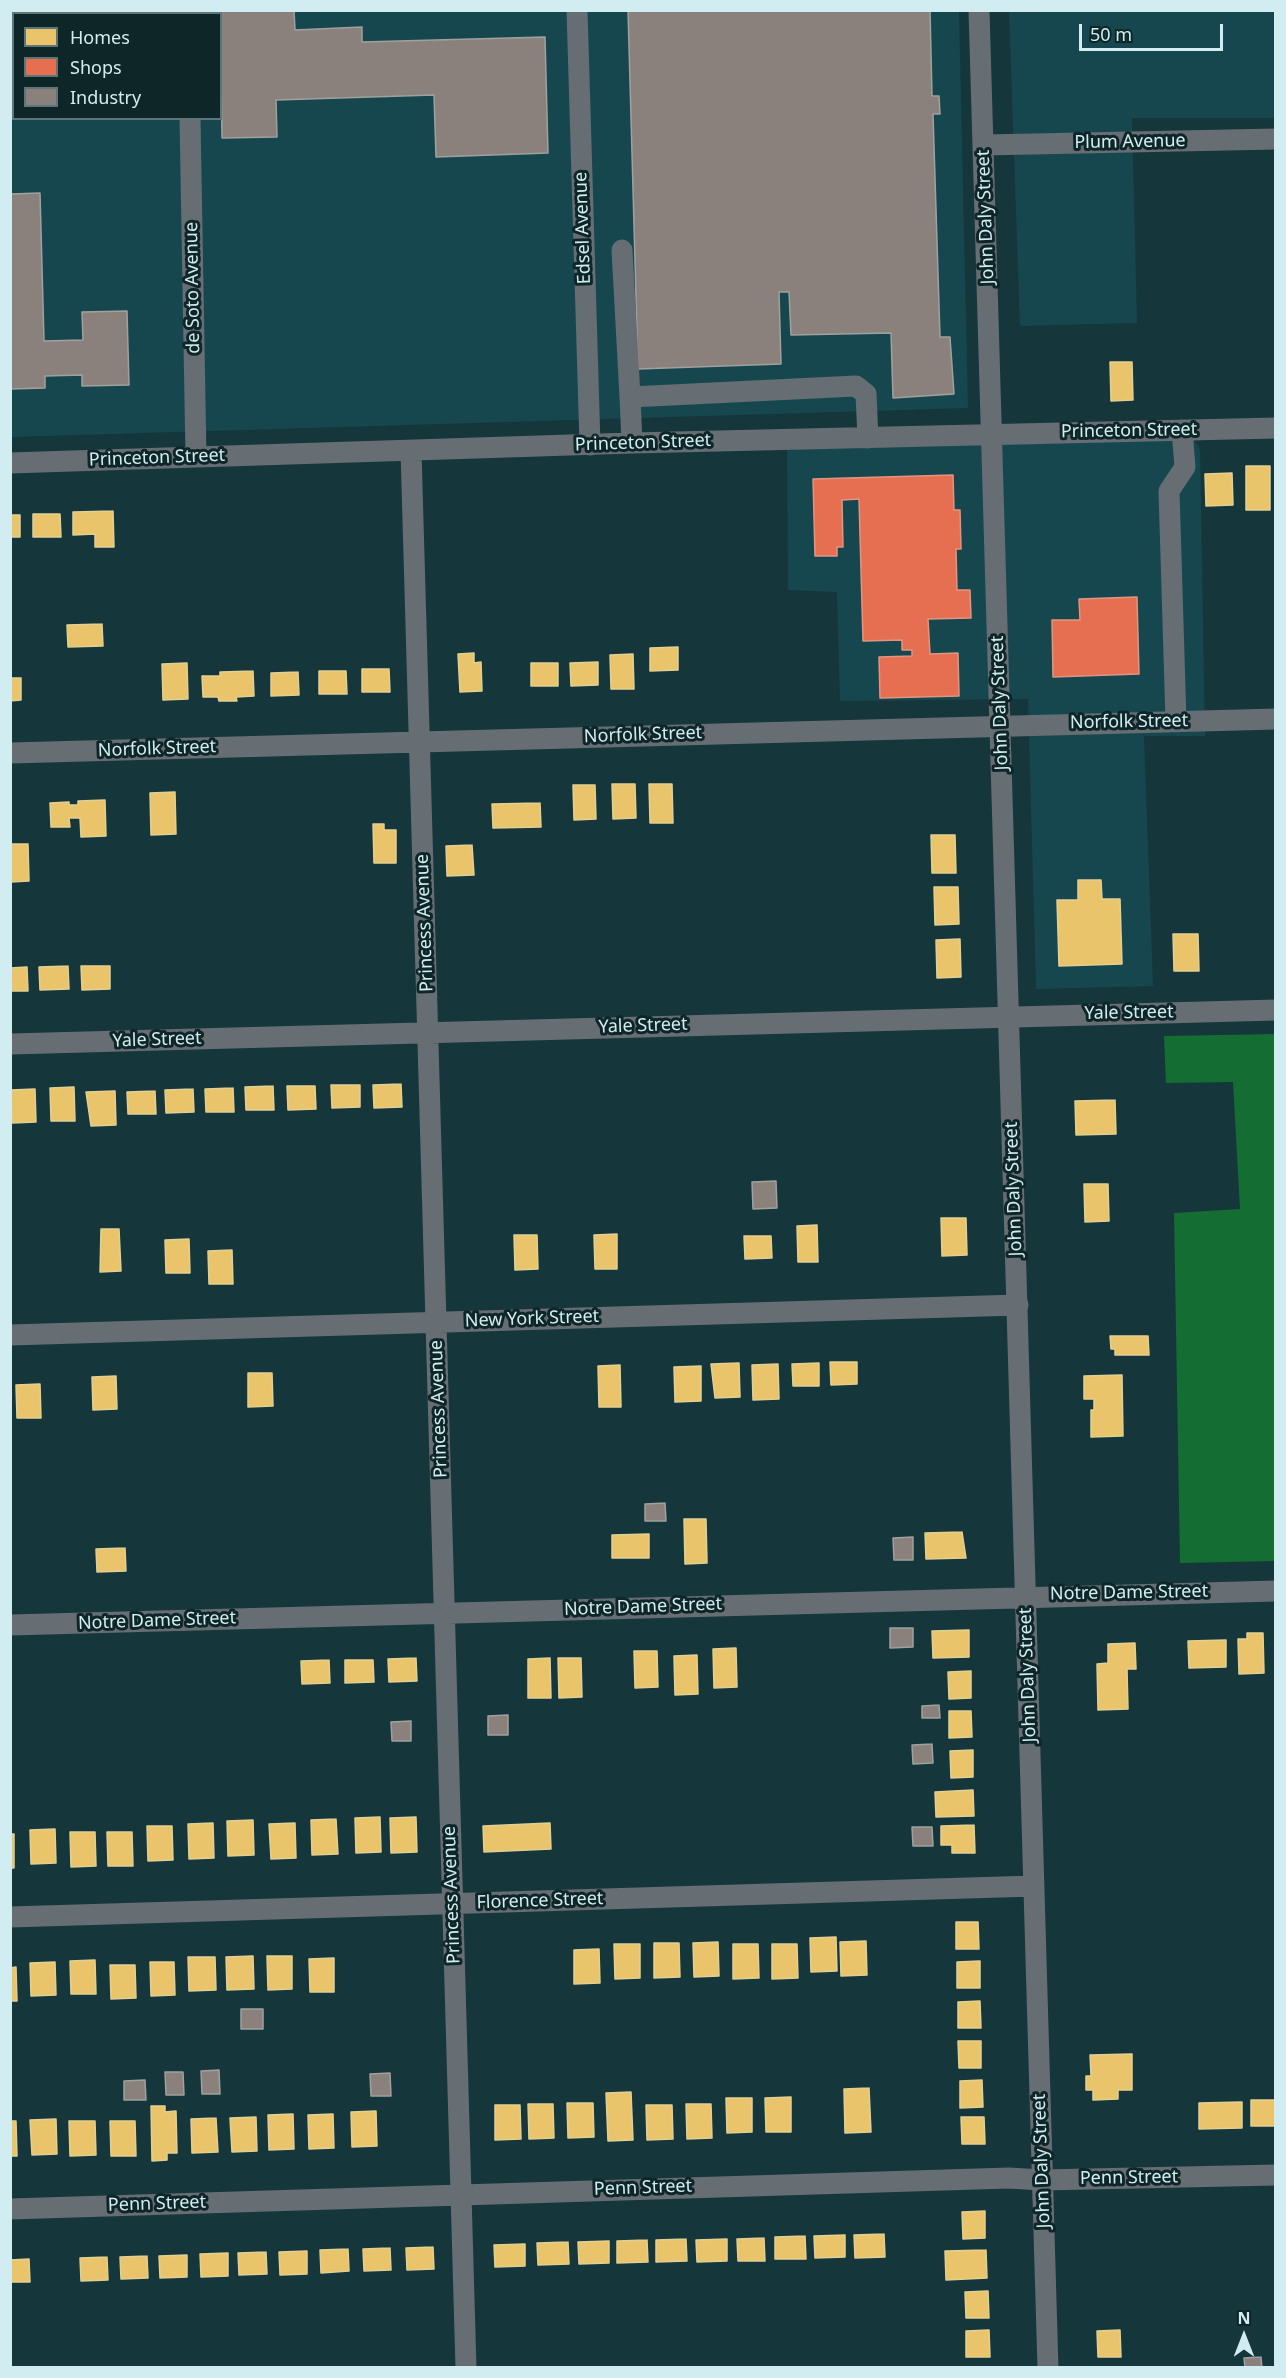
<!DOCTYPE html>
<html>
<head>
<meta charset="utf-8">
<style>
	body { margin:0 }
	#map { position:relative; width:1286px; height:2378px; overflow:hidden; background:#15363b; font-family:"Noto Sans",sans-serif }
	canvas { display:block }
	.frame { position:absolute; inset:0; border:12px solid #d2edf1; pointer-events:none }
	.legend { position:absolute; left:12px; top:12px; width:210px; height:108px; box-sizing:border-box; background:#0f2629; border:2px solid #5d7679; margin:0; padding:8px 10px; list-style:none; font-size:18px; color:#d2edf1 }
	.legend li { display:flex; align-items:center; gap:12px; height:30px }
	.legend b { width:30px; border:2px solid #5d7679 }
	.north { position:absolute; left:1214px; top:2306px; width:60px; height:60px; -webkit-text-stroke:4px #0f2629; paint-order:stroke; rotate:0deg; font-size:16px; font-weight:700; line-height:24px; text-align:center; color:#d2edf1 }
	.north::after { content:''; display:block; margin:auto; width:21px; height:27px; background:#d2edf1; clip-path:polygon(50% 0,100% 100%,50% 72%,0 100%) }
	.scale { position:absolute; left:1079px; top:24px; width:144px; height:27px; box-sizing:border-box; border:3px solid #d2edf1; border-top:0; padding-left:8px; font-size:18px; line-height:21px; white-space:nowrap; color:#d2edf1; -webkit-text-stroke:4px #0f2629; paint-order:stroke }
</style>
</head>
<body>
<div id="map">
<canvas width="1286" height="2378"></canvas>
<div class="frame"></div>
<ul class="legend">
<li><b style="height:16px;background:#e9c46a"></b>Homes</li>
<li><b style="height:16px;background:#e76f51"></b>Shops</li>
<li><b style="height:16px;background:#8a817c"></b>Industry</li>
</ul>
<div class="north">N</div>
<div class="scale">50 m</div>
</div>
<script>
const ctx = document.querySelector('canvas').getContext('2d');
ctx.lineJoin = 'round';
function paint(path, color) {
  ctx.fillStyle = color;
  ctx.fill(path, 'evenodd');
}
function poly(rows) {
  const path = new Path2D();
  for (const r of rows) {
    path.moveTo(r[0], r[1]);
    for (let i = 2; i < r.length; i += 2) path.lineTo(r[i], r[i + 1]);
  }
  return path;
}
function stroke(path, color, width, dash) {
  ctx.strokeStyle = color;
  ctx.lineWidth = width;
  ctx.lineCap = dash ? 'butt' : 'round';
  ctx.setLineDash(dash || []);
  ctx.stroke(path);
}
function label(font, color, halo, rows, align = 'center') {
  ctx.font = font + ' "Noto Sans",sans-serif';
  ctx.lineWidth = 6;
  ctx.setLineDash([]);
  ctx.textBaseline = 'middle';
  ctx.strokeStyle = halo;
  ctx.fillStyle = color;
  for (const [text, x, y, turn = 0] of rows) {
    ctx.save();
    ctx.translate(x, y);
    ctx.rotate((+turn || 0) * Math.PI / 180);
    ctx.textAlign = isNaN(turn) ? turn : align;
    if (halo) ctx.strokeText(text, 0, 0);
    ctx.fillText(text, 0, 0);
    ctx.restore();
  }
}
const built = poly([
	[10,11,959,11,968,408,11,437],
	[14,14,220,14,220,118,14,118],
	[1009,11,1275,11,1275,118,1132,118,1137,323,1020,326],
	[1194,439,1200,450,1205,736,1144,736,1153,986,1036,989,1028,699,840,701,837,592,788,590,787,448]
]);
const green = poly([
	[1275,1034,1275,1561,1180,1563,1174,1213,1240,1209,1233,1082,1166,1083,1164,1036]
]);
const homes = poly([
	[1110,362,1132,362,1133,400,1111,401,1110,362],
	[1246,466,1270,466,1270,510,1246,510,1246,466],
	[1232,473,1233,505,1206,506,1205,474,1232,473],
	[113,511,114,547,95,547,95,534,73,535,73,512,113,511],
	[33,514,60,514,61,537,33,537,33,514],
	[10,515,20,515,20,537,10,537,10,515],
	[102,624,103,646,68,647,67,625,102,624],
	[678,647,678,670,650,671,650,648,678,647],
	[474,653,474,663,481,662,482,691,460,692,458,654,474,653],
	[633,654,634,689,611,689,610,655,633,654],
	[598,662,598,685,571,686,570,663,598,662],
	[187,663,188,699,163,700,162,664,187,663],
	[531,663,558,663,558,686,531,686,531,663],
	[362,669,389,669,390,692,362,692,362,669],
	[253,671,254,696,236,697,237,701,219,701,218,697,203,697,202,676,220,676,220,672,253,671],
	[319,671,346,671,347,694,319,694,319,671],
	[298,672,299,695,271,696,271,673,298,672],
	[10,678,21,678,21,700,10,701,10,678],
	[612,784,635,784,636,818,613,819,612,784],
	[649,784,672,784,673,823,650,823,649,784],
	[573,785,595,785,596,819,574,820,573,785],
	[175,792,176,834,151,835,150,793,175,792],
	[105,800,106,836,81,837,80,818,69,818,70,827,51,827,50,803,69,802,69,805,78,805,78,801,105,800],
	[540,803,541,827,493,828,492,804,540,803],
	[373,824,384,824,384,830,396,830,396,863,374,863,373,824],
	[931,835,955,835,956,873,932,873,931,835],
	[10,844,28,844,29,881,11,882,10,844],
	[472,845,474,875,447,876,446,846,472,845],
	[1078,880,1101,880,1102,899,1120,899,1122,964,1059,966,1057,900,1078,900,1078,880],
	[934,887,958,887,959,924,935,925,934,887],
	[1173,934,1198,934,1199,971,1174,971,1173,934],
	[960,939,961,977,937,978,936,940,960,939],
	[68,966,69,989,40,990,39,967,68,966],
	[81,966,110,966,110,989,82,990,81,966],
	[27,967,28,991,10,991,10,968,27,967],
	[401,1084,402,1107,374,1108,373,1085,401,1084],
	[331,1085,360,1085,360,1107,332,1108,331,1085],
	[273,1086,274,1110,246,1110,245,1087,273,1086],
	[287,1086,315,1086,316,1109,288,1110,287,1086],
	[74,1087,75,1121,51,1121,50,1088,74,1087],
	[233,1088,234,1112,206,1112,205,1089,233,1088],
	[35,1089,36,1122,12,1123,11,1090,35,1089],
	[193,1089,194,1112,166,1113,165,1090,193,1089],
	[115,1091,116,1125,91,1126,86,1092,115,1091],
	[155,1091,156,1114,128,1114,127,1092,155,1091],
	[1115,1100,1116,1134,1076,1135,1075,1101,1115,1100],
	[1084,1184,1108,1184,1109,1221,1085,1222,1084,1184],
	[941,1218,966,1218,967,1255,942,1256,941,1218],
	[817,1225,818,1262,798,1262,797,1226,817,1225],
	[101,1229,119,1229,121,1271,100,1272,101,1229],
	[617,1234,617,1269,595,1269,594,1235,617,1234],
	[514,1235,537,1235,538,1269,515,1270,514,1235],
	[744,1236,771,1236,772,1258,745,1259,744,1236],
	[189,1239,190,1273,166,1273,165,1240,189,1239],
	[232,1250,233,1284,209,1284,208,1251,232,1250],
	[1110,1336,1148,1336,1149,1355,1115,1355,1115,1349,1111,1349,1110,1336],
	[830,1362,857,1362,857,1384,831,1385,830,1362],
	[739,1363,740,1397,715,1398,711,1364,739,1363],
	[819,1363,819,1386,793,1386,792,1364,819,1363],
	[778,1364,779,1399,753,1400,752,1365,778,1364],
	[620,1365,621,1407,599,1407,598,1366,620,1365],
	[701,1366,701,1401,675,1402,674,1367,701,1366],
	[248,1373,272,1373,273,1406,248,1407,248,1373],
	[1122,1375,1123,1436,1091,1437,1091,1410,1094,1410,1094,1399,1084,1399,1084,1376,1122,1375],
	[116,1376,117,1409,93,1410,92,1377,116,1376],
	[40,1384,41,1418,17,1418,16,1385,40,1384],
	[684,1519,706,1519,707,1563,685,1564,684,1519],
	[962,1532,966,1558,926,1559,925,1533,962,1532],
	[649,1534,649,1558,612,1558,612,1535,649,1534],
	[125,1548,126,1571,97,1572,96,1549,125,1548],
	[969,1630,969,1657,933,1658,932,1631,969,1630],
	[1247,1633,1263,1633,1264,1673,1239,1674,1238,1639,1247,1639,1247,1633],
	[1226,1640,1226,1667,1189,1668,1188,1641,1226,1640],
	[1135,1643,1136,1669,1127,1669,1128,1709,1098,1710,1097,1664,1108,1663,1108,1644,1135,1643],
	[736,1648,737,1687,714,1688,713,1649,736,1648],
	[634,1651,657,1651,658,1687,635,1688,634,1651],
	[697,1655,698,1694,675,1695,674,1656,697,1655],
	[416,1658,417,1681,389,1682,388,1659,416,1658],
	[550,1658,551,1698,528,1698,528,1659,550,1658],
	[558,1658,581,1658,582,1697,559,1698,558,1658],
	[329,1660,330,1683,302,1684,301,1661,329,1660],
	[345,1660,373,1660,374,1682,345,1683,345,1660],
	[971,1671,971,1698,949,1699,948,1672,971,1671],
	[949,1711,971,1711,972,1737,949,1738,949,1711],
	[973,1750,973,1777,951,1778,950,1751,973,1750],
	[973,1790,974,1816,936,1817,935,1792,973,1790],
	[380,1817,381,1852,356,1853,355,1818,380,1817],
	[416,1817,417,1852,391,1853,390,1818,416,1817],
	[336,1819,338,1854,312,1855,311,1820,336,1819],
	[253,1820,254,1855,228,1856,227,1821,253,1820],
	[213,1823,214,1858,189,1859,188,1824,213,1823],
	[295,1823,296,1858,271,1859,269,1824,295,1823],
	[550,1823,551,1849,484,1852,483,1826,550,1823],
	[974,1825,975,1853,952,1853,952,1845,941,1845,941,1826,974,1825],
	[147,1826,172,1826,173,1860,148,1861,147,1826],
	[55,1829,56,1863,31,1864,30,1830,55,1829],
	[70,1832,95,1832,96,1866,71,1867,70,1832],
	[107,1832,132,1832,133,1866,108,1866,107,1832],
	[10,1834,14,1834,14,1868,10,1868,10,1834],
	[956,1922,978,1922,979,1949,956,1949,956,1922],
	[836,1937,837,1971,811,1972,810,1938,836,1937],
	[866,1941,867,1975,841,1976,840,1942,866,1941],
	[718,1942,719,1976,694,1977,693,1943,718,1942],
	[654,1943,679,1943,680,1977,654,1978,654,1943],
	[614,1944,640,1944,640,1978,615,1979,614,1944],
	[733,1944,758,1944,759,1978,733,1979,733,1944],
	[772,1944,797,1944,798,1978,772,1979,772,1944],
	[599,1949,600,1983,574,1984,574,1950,599,1949],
	[253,1956,254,1989,227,1990,226,1957,253,1956],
	[267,1956,292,1956,292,1989,268,1990,267,1956],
	[188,1957,215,1957,216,1990,189,1991,188,1957],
	[334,1958,334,1992,310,1992,309,1959,334,1958],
	[95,1960,96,1994,71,1994,70,1961,95,1960],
	[980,1961,980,1988,957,1988,957,1962,980,1961],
	[55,1962,56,1995,31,1996,30,1963,55,1962],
	[150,1962,174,1962,175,1995,151,1996,150,1962],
	[110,1965,135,1965,136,1998,111,1999,110,1965],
	[16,1967,17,2001,10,2001,10,1968,16,1967],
	[980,2001,981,2028,958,2028,958,2002,980,2001],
	[958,2041,981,2041,981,2068,959,2068,958,2041],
	[1132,2054,1132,2090,1118,2090,1118,2099,1093,2100,1093,2090,1086,2090,1086,2076,1091,2076,1090,2055,1132,2054],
	[982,2080,983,2107,960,2108,960,2081,982,2080],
	[869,2088,871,2132,845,2133,844,2089,869,2088],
	[631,2092,633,2140,608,2141,606,2093,631,2092],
	[791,2097,791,2132,766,2132,765,2098,791,2097],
	[726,2098,752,2098,752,2132,727,2133,726,2098],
	[1251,2100,1276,2100,1276,2126,1251,2126,1251,2100],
	[1242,2102,1242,2128,1199,2129,1199,2103,1242,2102],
	[567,2103,593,2103,594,2137,568,2138,567,2103],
	[528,2104,553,2104,554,2138,529,2139,528,2104],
	[686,2104,711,2104,712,2138,687,2139,686,2104],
	[495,2105,520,2105,521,2139,495,2140,495,2105],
	[646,2105,672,2105,673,2139,647,2140,646,2105],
	[151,2106,165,2106,165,2112,176,2111,177,2153,167,2153,167,2160,152,2161,151,2106],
	[376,2111,377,2146,352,2147,351,2112,376,2111],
	[293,2114,294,2149,269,2150,268,2115,293,2114],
	[333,2114,334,2148,309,2149,308,2115,333,2114],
	[256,2117,257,2151,232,2152,230,2118,256,2117],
	[961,2117,984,2117,985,2144,962,2144,961,2117],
	[216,2118,218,2152,192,2153,191,2119,216,2118],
	[56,2119,57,2154,32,2155,30,2120,56,2119],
	[10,2121,16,2121,17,2156,10,2156,10,2121],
	[69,2121,95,2121,96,2155,70,2156,69,2121],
	[110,2121,135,2121,136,2156,111,2156,110,2121],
	[985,2211,985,2238,963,2239,962,2212,985,2211],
	[884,2234,885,2257,855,2258,854,2235,884,2234],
	[845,2235,845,2257,815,2258,814,2236,845,2235],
	[805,2236,806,2259,775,2259,775,2237,805,2236],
	[764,2238,765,2261,738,2261,737,2239,764,2238],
	[686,2239,687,2261,656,2262,656,2240,686,2239],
	[727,2239,727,2261,697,2262,696,2240,727,2239],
	[647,2240,648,2262,617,2263,617,2241,647,2240],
	[609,2241,609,2263,579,2264,578,2242,609,2241],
	[568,2242,569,2264,538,2265,537,2243,568,2242],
	[525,2244,525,2266,495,2267,494,2245,525,2244],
	[433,2247,434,2269,407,2270,406,2248,433,2247],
	[390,2248,391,2270,364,2271,363,2249,390,2248],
	[348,2249,349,2271,321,2273,320,2250,348,2249],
	[986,2250,987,2278,946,2280,945,2251,986,2250],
	[307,2251,307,2274,280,2275,279,2252,307,2251],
	[266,2252,267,2274,239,2275,238,2253,266,2252],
	[228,2253,228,2276,201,2277,200,2254,228,2253],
	[187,2255,187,2277,160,2278,159,2256,187,2255],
	[147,2256,148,2278,121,2279,120,2257,147,2256],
	[107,2257,108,2280,81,2281,80,2258,107,2257],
	[29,2259,30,2282,10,2282,10,2260,29,2259],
	[988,2291,989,2318,966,2318,965,2292,988,2291],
	[989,2330,990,2357,966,2357,966,2331,989,2330],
	[1120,2330,1121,2357,1098,2357,1097,2331,1120,2330]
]);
const shops = poly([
	[953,475,954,510,960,510,961,549,956,549,957,590,970,590,971,618,928,619,930,654,958,653,959,696,880,698,879,657,912,656,912,650,902,650,902,640,863,641,859,499,842,500,843,547,837,547,837,556,815,556,813,479,953,475],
	[1137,597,1139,674,1053,677,1052,620,1080,620,1079,599,1137,597]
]);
const industry = poly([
	[218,10,294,10,295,30,362,27,362,42,545,37,548,153,436,157,434,95,276,100,277,137,222,138,220,14,218,10],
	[628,10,930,10,932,96,939,96,940,114,933,114,940,337,950,337,954,394,893,398,891,333,791,335,789,292,779,292,781,364,638,369,628,10],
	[40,193,44,341,83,340,82,312,127,311,129,385,82,386,82,375,45,376,45,388,10,389,10,194,40,193],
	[776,1181,777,1208,753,1209,752,1182,776,1181],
	[665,1503,666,1521,645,1521,645,1504,665,1503],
	[913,1537,913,1560,894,1560,893,1538,913,1537],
	[890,1628,913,1628,913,1647,890,1648,890,1628],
	[939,1705,940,1718,922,1718,922,1706,939,1705],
	[508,1715,508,1735,488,1735,488,1716,508,1715],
	[411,1721,411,1741,392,1741,391,1722,411,1721],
	[932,1744,933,1763,913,1764,912,1745,932,1744],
	[912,1827,932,1827,933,1846,913,1846,912,1827],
	[241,2009,263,2009,263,2029,241,2029,241,2009],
	[219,2070,220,2094,202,2094,201,2071,219,2070],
	[165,2072,183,2072,184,2095,166,2095,165,2072],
	[390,2073,391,2096,371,2096,370,2074,390,2073],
	[145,2080,146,2100,124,2100,124,2081,145,2080],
	[1261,2357,1262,2368,1245,2368,1244,2358,1261,2357]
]);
const minor = poly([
	[577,10,590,445],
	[979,10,1048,2368],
	[190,118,196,457],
	[984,145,1276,139],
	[622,250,630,397],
	[632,443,630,397,856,386,866,394,868,438],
	[411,451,466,2368],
	[10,463,632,443,1276,428],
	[1176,721,1169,491,1185,467,1182,430],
	[10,753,1276,719],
	[10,1044,1276,1010],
	[10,1335,1018,1305],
	[10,1625,1276,1591],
	[10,1917,1034,1886],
	[10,2209,1009,2178,1042,2180,1276,2175]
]);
const streetNames = [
	["Plum Avenue",1130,142,-1],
	["John Daly Street",986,217,-92],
	["Edsel Avenue",583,228,-92],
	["de Soto Avenue",193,288,-91],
	["Princeton Street",1129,431,-1],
	["Princeton Street",643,443,-2],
	["Princeton Street",157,458,-2],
	["John Daly Street",1000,703,-92],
	["Norfolk Street",1129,722,-1],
	["Norfolk Street",643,735,-2],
	["Norfolk Street",157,749,-2],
	["Princess Avenue",425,923,-92],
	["Yale Street",1129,1013,-1],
	["Yale Street",643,1026,-2],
	["Yale Street",157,1040,-2],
	["John Daly Street",1014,1189,-92],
	["New York Street",532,1319,-2],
	["Princess Avenue",439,1409,-92],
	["Notre Dame Street",1129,1593,-1],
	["Notre Dame Street",643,1607,-2],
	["Notre Dame Street",157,1621,-2],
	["John Daly Street",1028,1675,-92],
	["Princess Avenue",452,1895,-92],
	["Florence Street",540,1901,-2],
	["John Daly Street",1042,2161,-92],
	["Penn Street",1129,2178,-1],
	["Penn Street",643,2188,-2],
	["Penn Street",157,2204,-2]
];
paint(built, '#16474e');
paint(green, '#146e33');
paint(homes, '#e9c46a');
stroke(homes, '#e2d092', 1.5);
paint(shops, '#e76f51');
stroke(shops, '#e19581', 1.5);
paint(industry, '#8a817c');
stroke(industry, '#a0a19f', 1.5);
stroke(minor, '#666d73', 21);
label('18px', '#d2edf1', '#0f2629', streetNames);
</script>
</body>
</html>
